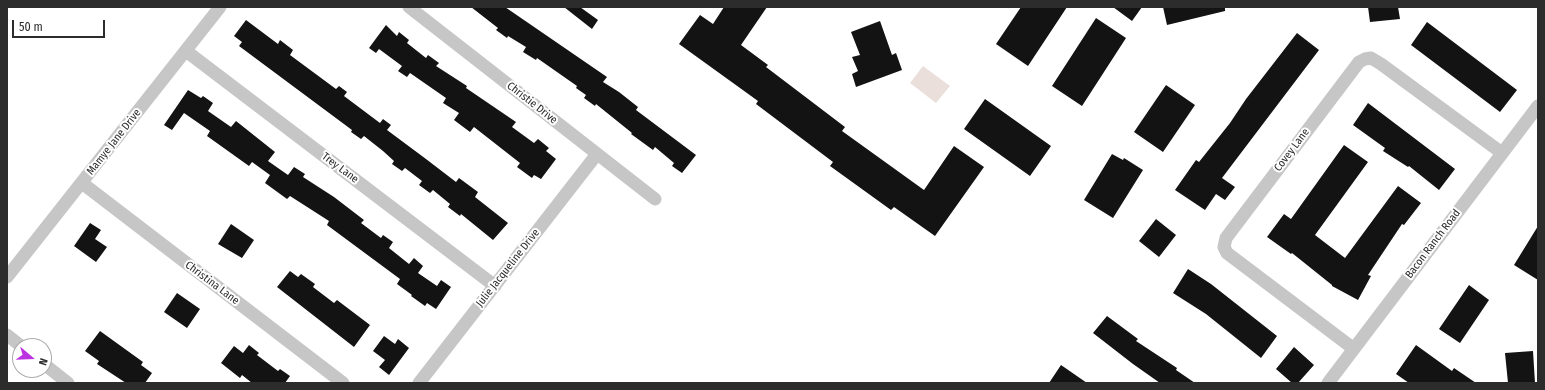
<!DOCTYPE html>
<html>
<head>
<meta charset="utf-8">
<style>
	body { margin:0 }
	#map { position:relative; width:1545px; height:390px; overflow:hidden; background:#fff; font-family:"Fira Sans Condensed",sans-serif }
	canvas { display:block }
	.frame { position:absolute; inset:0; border:8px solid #2c2c2c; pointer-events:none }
	.north { position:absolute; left:12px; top:338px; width:40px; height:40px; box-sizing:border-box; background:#fff; border:1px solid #ababab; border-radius:50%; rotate:109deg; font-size:11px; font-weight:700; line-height:16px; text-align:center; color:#2c2c2c }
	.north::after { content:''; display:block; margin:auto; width:14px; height:18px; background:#bb32e0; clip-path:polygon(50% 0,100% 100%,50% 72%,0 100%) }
	.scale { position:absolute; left:12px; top:20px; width:93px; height:18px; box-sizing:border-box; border:2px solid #2c2c2c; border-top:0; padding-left:5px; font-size:12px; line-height:14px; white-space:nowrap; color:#2c2c2c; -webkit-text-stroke:3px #fff; paint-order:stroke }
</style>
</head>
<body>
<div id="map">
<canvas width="1545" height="390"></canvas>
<div class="frame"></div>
<div class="north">N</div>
<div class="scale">50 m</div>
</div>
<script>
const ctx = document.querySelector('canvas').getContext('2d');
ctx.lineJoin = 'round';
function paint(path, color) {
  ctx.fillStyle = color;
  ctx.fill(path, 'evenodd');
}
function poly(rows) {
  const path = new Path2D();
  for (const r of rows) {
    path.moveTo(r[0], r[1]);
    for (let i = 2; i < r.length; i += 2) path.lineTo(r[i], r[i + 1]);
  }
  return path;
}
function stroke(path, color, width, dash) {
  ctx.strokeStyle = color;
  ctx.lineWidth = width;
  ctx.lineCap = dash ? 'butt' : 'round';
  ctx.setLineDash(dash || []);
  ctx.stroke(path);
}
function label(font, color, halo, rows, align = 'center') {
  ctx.font = font + ' "Fira Sans Condensed",sans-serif';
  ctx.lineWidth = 4;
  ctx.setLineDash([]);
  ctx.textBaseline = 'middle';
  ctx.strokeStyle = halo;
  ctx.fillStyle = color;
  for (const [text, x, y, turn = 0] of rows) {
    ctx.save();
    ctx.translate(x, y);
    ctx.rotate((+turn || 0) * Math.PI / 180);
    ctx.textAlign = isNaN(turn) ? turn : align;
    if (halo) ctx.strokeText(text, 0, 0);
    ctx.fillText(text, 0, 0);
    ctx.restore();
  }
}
const green = poly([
	[923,66,950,86,936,103,910,83]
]);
const building = poly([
	[471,7,505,7,607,77,603,82,619,92,638,107,636,110,696,155,682,173,672,166,674,163,655,147,653,150,631,134,632,133,596,104,595,106,584,98,586,95,576,88,577,86,537,58,536,60,523,52,526,47,508,36,507,38,496,30,498,28],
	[564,7,580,7,598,20,592,29],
	[724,7,767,7,741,45,768,65,766,67,845,127,842,131,924,190,954,146,984,167,935,236,894,207,891,210,830,166,833,162,756,104,758,101,679,44,700,15,713,24],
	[1021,7,1067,7,1028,66,996,44],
	[1113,7,1142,7,1132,21],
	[1163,7,1225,7,1225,11,1167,25],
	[1368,7,1398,7,1400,19,1370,22],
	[1096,18,1126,38,1082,106,1052,86],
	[246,20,278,44,280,40,293,50,290,55,336,89,339,86,347,92,344,96,380,123,383,119,391,125,387,130,426,159,456,182,459,178,478,192,475,197,508,223,493,240,461,214,460,216,448,207,450,204,433,190,430,193,419,185,422,181,405,168,402,171,392,164,394,161,383,151,364,136,361,139,351,132,352,130,239,46,242,42,234,36],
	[880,21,892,55,896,53,902,70,856,87,852,74,858,71,852,57,860,55,851,32],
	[1427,22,1517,90,1500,112,1411,45],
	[386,25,397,36,399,32,409,40,407,43,426,58,428,55,439,63,436,66,467,86,466,88,516,122,512,127,534,143,538,139,549,148,546,151,556,159,541,179,534,175,532,178,517,167,520,163,474,127,470,132,454,120,459,113,443,103,446,98,410,73,407,77,398,71,402,66,379,49,376,53,369,48],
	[1297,33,1319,50,1222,178,1235,187,1225,200,1216,194,1205,210,1175,190,1196,160,1199,162,1230,123,1246,99],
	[1166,85,1195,105,1163,152,1134,132],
	[188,90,201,98,203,96,213,103,208,111,231,127,236,121,275,152,268,161,288,175,294,167,305,174,303,177,334,197,364,220,361,223,381,238,383,235,393,242,389,248,409,264,414,258,423,266,418,273,437,286,441,280,451,287,436,309,427,303,425,306,411,296,412,295,397,284,400,279,327,225,329,221,290,196,287,199,265,183,270,175,252,162,249,166,207,136,210,131,184,113,172,130,164,125],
	[985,99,1051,146,1030,176,964,129],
	[1368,103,1455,169,1439,190,1409,166,1408,167,1383,151,1385,148,1353,125],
	[1344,145,1368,162,1315,235,1345,258,1398,186,1421,203,1404,225,1402,224,1368,275,1371,276,1358,300,1332,286,1332,285,1292,253,1291,254,1267,237,1284,214,1291,219],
	[1112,154,1123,160,1124,158,1143,170,1113,218,1084,200],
	[1156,219,1176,235,1159,257,1139,241],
	[90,223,101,230,95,239,107,247,96,262,74,246],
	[231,224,254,240,242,258,218,244],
	[1538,226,1538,280,1514,265],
	[1188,269,1211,284,1277,336,1261,358,1206,314,1173,293],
	[290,271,298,277,301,274,315,284,313,287,334,303,337,300,370,325,354,347,277,287],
	[1469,285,1489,300,1460,343,1439,329],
	[177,293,200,309,187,328,164,312],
	[1107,316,1138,339,1136,341,1177,368,1176,370,1195,383,1160,383,1133,364,1093,333],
	[100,331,143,362,141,365,152,373,145,383,126,383,97,364,99,361,85,351],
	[384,336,395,344,398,339,409,348,389,375,379,367,385,360,373,351],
	[249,345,259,353,257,355,278,371,280,369,290,376,285,383,252,383,242,375,240,378,221,363,234,346,243,353],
	[1416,345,1452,371,1454,368,1476,383,1409,383,1396,374],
	[1294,347,1314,365,1298,383,1292,383,1276,369],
	[1533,351,1535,383,1508,383,1505,353],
	[1061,365,1087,383,1049,383]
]);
const minor = poly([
	[409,7,655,199],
	[186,51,495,286],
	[82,183,343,383],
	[7,277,220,7],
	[7,335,21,346],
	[1354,349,1227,253,1224,247,1226,238,1359,62,1365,59,1371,58,1381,64,1502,153],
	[44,364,68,383],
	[419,383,597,154],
	[1328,383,1538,106]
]);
const streetNames = [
	["Christie Drive",532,103,38],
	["Mamye Jane Drive",114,142,-52],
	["Covey Lane",1292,150,-53],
	["Trey Lane",340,168,37],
	["Bacon Ranch Road",1433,244,-53],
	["Julie Jacqueline Drive",508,268,-52],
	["Christina Lane",212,283,37]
];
paint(green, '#eadfda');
paint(building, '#131313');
stroke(minor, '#c6c6c6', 13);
label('11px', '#2c2c2c', '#fff', streetNames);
</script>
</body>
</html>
